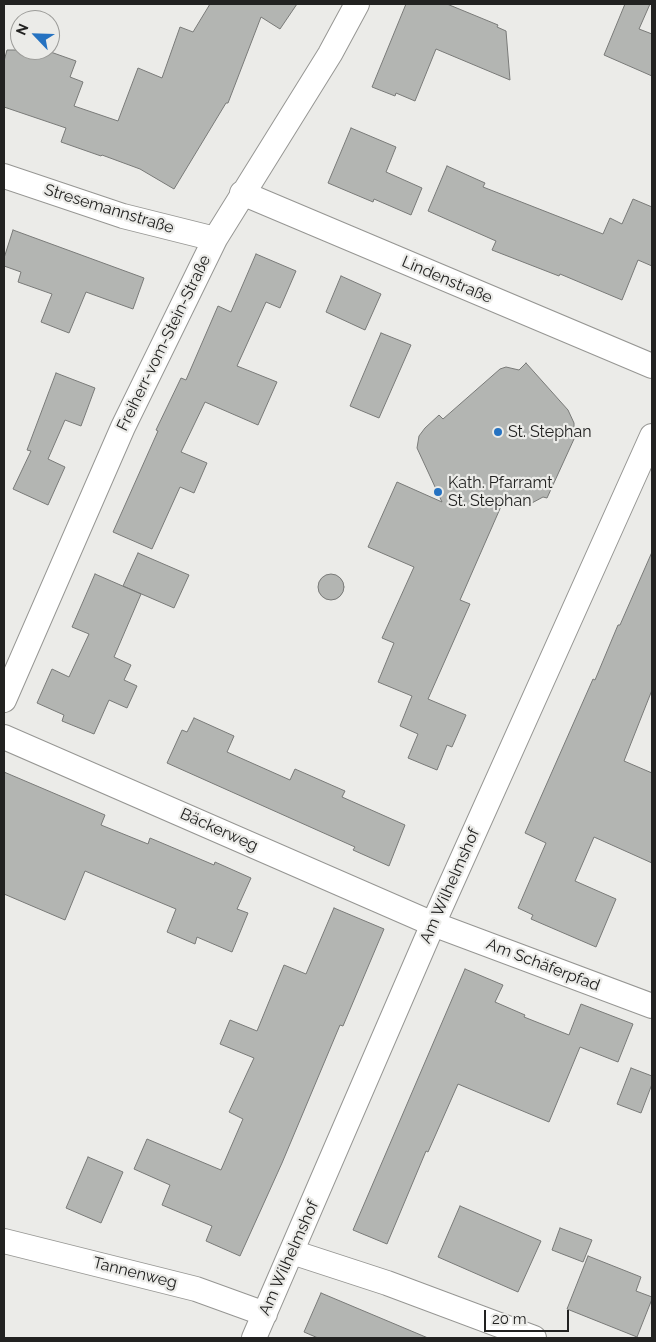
<!DOCTYPE html>
<html>
<head>
<meta charset="utf-8">
<style>
	body { margin:0 }
	#map { position:relative; width:656px; height:1342px; overflow:hidden; background:#ebebe8; font-family:Raleway,sans-serif }
	canvas { display:block }
	.frame { position:absolute; inset:0; border:5px solid #222221; pointer-events:none }
	.north { position:absolute; left:10px; top:10px; width:50px; height:50px; box-sizing:border-box; background:#ebebe8; border:1px solid #9b9b98; border-radius:50%; rotate:294deg; font-size:14px; font-weight:700; line-height:20px; text-align:center; color:#222221 }
	.north::after { content:''; display:block; margin:auto; width:18px; height:22px; background:#2572c1; clip-path:polygon(50% 0,100% 100%,50% 72%,0 100%) }
	.scale { position:absolute; left:484px; top:1310px; width:85px; height:22px; box-sizing:border-box; border:2px solid #222221; border-top:0; padding-left:6px; font-size:15px; line-height:18px; white-space:nowrap; color:#222221; -webkit-text-stroke:4px #ebebe8; paint-order:stroke }
</style>
</head>
<body>
<div id="map">
<canvas width="656" height="1342"></canvas>
<div class="frame"></div>
<div class="north">N</div>
<div class="scale">20 m</div>
</div>
<script>
const ctx = document.querySelector('canvas').getContext('2d');
ctx.lineJoin = 'round';
function paint(path, color) {
  ctx.fillStyle = color;
  ctx.fill(path, 'evenodd');
}
function poly(rows) {
  const path = new Path2D();
  for (const r of rows) {
    if (r.length === 3) {
      path.moveTo(r[0] + r[2], r[1]);
      path.arc(r[0], r[1], r[2], 0, 2 * Math.PI);
      continue;
    }
    path.moveTo(r[0], r[1]);
    for (let i = 2; i < r.length; i += 2) path.lineTo(r[i], r[i + 1]);
  }
  return path;
}
function stroke(path, color, width, dash) {
  ctx.strokeStyle = color;
  ctx.lineWidth = width;
  ctx.lineCap = dash ? 'butt' : 'round';
  ctx.setLineDash(dash || []);
  ctx.stroke(path);
}
function label(font, color, halo, rows, align = 'center') {
  ctx.font = font + ' Raleway,sans-serif';
  ctx.lineWidth = 4.5;
  ctx.setLineDash([]);
  ctx.textBaseline = 'middle';
  ctx.strokeStyle = halo;
  ctx.fillStyle = color;
  for (const [text, x, y, turn = 0] of rows) {
    ctx.save();
    ctx.translate(x, y);
    ctx.rotate((+turn || 0) * Math.PI / 180);
    ctx.textAlign = isNaN(turn) ? turn : align;
    if (halo) ctx.strokeText(text, 0, 0);
    ctx.fillText(text, 0, 0);
    ctx.restore();
  }
}
const building = poly([
	[210,4,297,4,280,29,261,17,228,103,226,103,174,189,140,169,102,155,101,156,61,142,66,128,4,107,4,61,7,50,45,50,76,61,70,77,83,82,74,106,118,121,138,68,162,78,180,27,193,32,210,4],
	[406,4,447,4,498,25,497,27,506,31,510,80,436,49,415,101,396,93,395,96,372,87,406,4],
	[625,4,650,4,639,29,652,34,652,76,604,55,625,4],
	[351,128,396,147,386,172,422,188,411,215,374,199,373,202,328,183,351,128],
	[447,166,485,183,483,187,603,234,610,218,622,224,633,199,652,207,652,266,638,260,622,300,560,274,559,276,492,250,496,241,428,211,447,166],
	[13,230,144,278,133,309,86,292,69,333,41,322,52,294,18,282,21,272,4,266,4,258,13,230],
	[256,254,296,271,280,308,266,302,237,366,277,382,258,425,205,402,181,452,207,463,194,493,180,487,152,549,113,532,158,431,156,430,181,378,186,380,218,306,231,312,256,254],
	[341,276,381,294,365,330,326,312,341,276],
	[381,333,411,345,379,418,350,406,381,333],
	[526,363,568,410,574,423,574,439,547,498,543,497,530,504,506,495,460,600,470,604,428,699,466,715,452,747,447,745,437,770,408,758,418,734,400,726,412,696,378,682,394,643,382,638,414,567,368,547,397,482,442,502,417,448,419,436,425,428,439,415,443,419,500,369,506,367,519,370,526,363],
	[56,373,95,388,81,426,65,420,48,459,65,467,48,505,13,489,31,451,27,450,56,373],
	[652,552,652,690,624,761,652,773,652,863,594,837,575,881,616,899,596,947,531,919,533,915,518,908,546,843,525,833,593,679,595,680,618,625,620,625,652,552],
	[138,553,189,575,174,608,123,586,138,553],
	[331,587,13],
	[95,574,141,594,114,657,131,665,124,680,137,686,127,708,109,700,94,734,62,721,64,715,37,703,52,669,69,677,89,634,72,627,95,574],
	[194,718,234,736,227,752,290,780,295,769,345,791,342,797,405,825,389,866,353,850,355,847,167,763,182,730,187,732,194,718],
	[4,772,105,815,101,825,148,844,150,838,214,865,215,862,251,878,237,909,248,913,232,952,197,937,195,944,167,932,176,909,85,871,65,920,4,894,4,772],
	[334,908,384,929,343,1026,340,1025,282,1163,240,1256,206,1241,212,1226,162,1205,170,1185,134,1169,147,1139,221,1170,243,1119,229,1112,254,1058,220,1044,230,1020,257,1031,284,965,306,974,334,908],
	[465,969,503,985,495,1002,525,1015,524,1017,569,1035,581,1004,633,1024,618,1062,580,1047,549,1122,458,1084,428,1152,426,1151,387,1244,353,1230,465,969],
	[631,1068,652,1076,652,1084,641,1113,617,1104,631,1068],
	[88,1157,123,1172,101,1223,66,1208,88,1157],
	[460,1206,541,1241,518,1292,438,1257,460,1206],
	[560,1228,592,1240,583,1262,552,1250,560,1228],
	[588,1256,641,1277,636,1291,652,1297,652,1299,637,1337,567,1309,588,1256],
	[321,1293,428,1338,318,1338,304,1332,321,1293]
]);
const minor = poly([
	[4,176,123,216,215,239],
	[242,193,652,366],
	[4,700,123,427,215,239,330,54,357,4],
	[4,737,433,924,652,1006],
	[4,1241,196,1289,265,1314],
	[292,1252,387,1283,534,1338],
	[254,1338,433,924,652,436]
]);
const markers = [
	[498,432,5,"#2572c1"],
	[438,492,5,"#2572c1"]
];
const streetNames = [
	["Stresemannstraße",109,209,17],
	["Lindenstraße",447,280,23],
	["Freiherr-vom-Stein-Straße",164,343,-64],
	["Bäckerweg",219,830,24],
	["Am Wilhelmshof",450,886,-66],
	["Am Schäferpfad",543,965,21],
	["Am Wilhelmshof",289,1258,-66],
	["Tannenweg",135,1273,14]
];
const poiNames = [
	["St. Stephan",508,432],
	["Kath. Pfarramt",448,483],
	["St. Stephan",448,501]
];
paint(building, '#b3b5b2');
stroke(building, '#797a78', 1);
stroke(minor, '#969693', 26);
stroke(minor, '#fff', 24);
for (const [x, y, r, color] of markers) {
  const dot = new Path2D();
  dot.arc(x, y, r, 0, 2 * Math.PI);
  ctx.fillStyle = color;
  ctx.fill(dot);
  stroke(dot, '#ebebe8', 2);
}
label('16px', '#222221', '#ebebe8', streetNames);
label('16px', '#222221', '#ebebe8', poiNames, 'left');
</script>
</body>
</html>
